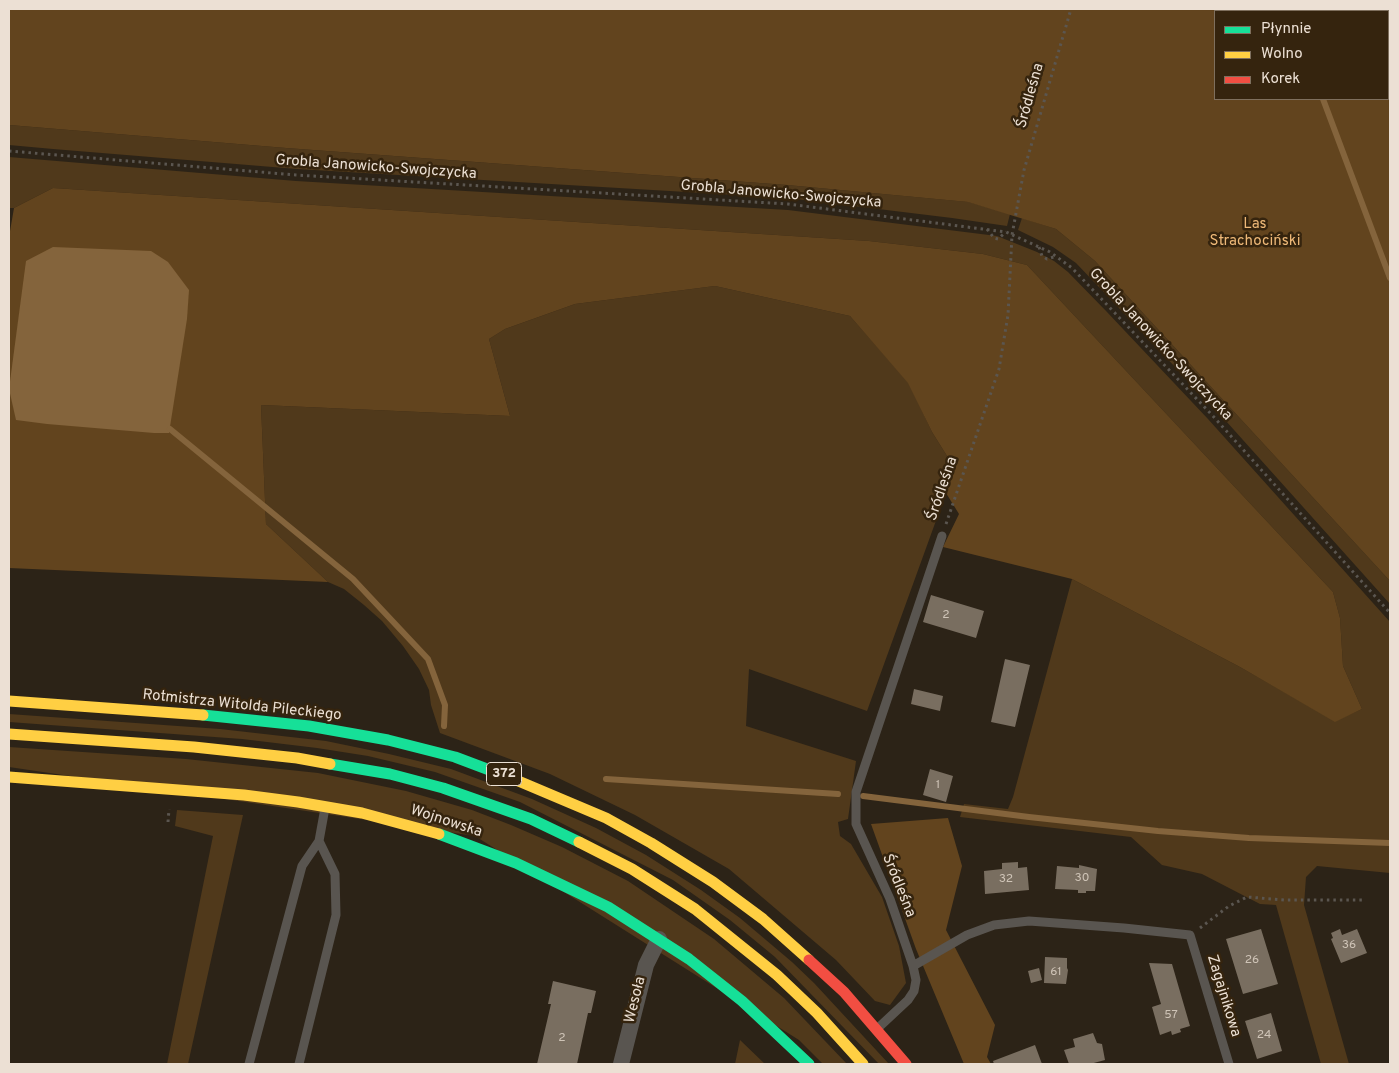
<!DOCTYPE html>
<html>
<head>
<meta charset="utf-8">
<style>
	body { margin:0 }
	#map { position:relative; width:1399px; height:1073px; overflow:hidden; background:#2c2317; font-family:Overpass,sans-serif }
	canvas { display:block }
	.frame { position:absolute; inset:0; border:10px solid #ece0d4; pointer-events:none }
	.legend { position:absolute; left:1214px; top:10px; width:175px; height:90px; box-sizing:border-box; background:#35240e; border:1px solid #7e6f5d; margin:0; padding:6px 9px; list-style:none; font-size:15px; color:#ece0d4 }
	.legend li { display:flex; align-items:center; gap:10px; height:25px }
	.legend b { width:25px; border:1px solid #7e6f5d }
</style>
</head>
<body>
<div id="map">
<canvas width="1399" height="1073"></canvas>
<div class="frame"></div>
<ul class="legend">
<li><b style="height:6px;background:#16e098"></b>Płynnie</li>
<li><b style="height:6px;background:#ffcf43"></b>Wolno</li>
<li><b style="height:6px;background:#f24e42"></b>Korek</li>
</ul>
</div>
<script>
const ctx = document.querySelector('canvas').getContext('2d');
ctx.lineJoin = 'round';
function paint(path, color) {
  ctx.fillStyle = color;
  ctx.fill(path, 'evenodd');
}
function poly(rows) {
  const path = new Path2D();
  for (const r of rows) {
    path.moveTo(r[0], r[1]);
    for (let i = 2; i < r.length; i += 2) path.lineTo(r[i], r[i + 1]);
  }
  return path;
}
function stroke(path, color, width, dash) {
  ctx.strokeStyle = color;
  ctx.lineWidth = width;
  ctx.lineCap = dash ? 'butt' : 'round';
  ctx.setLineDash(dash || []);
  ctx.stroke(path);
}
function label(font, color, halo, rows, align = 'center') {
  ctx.font = font + ' Overpass,sans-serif';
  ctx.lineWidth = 5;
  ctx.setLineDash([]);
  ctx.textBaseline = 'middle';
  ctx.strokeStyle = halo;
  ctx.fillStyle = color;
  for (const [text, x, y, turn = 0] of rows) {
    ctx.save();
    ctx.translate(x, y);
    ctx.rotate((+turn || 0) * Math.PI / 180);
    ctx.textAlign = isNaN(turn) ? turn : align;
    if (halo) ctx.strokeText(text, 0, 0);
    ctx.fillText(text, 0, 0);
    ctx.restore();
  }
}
const green = poly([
	[9,125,286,148,787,185,969,202,1010,214,1007,226,952,218,788,198,297,169,53,149,9,145],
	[9,157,296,181,788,210,997,236,1037,252,1054,261,1068,272,1107,312,1208,419,1390,622,1390,873,1317,866,1306,877,1304,905,1349,1064,1321,1064,1276,905,1260,904,1202,874,1162,865,1131,837,960,817,964,804,1008,809,1013,797,1072,579,1240,667,1335,721,1362,709,1343,666,1340,618,1333,592,1027,265,983,254,869,241,53,188,14,208,9,208],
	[1022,218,1056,229,1095,261,1390,581,1390,604,1217,411,1076,263,1053,247,1018,230],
	[715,286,850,316,909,383,932,432,952,464,946,493,867,711,749,669,746,726,856,761,848,819,838,822,840,836,851,844,882,897,899,946,906,983,890,1005,875,1001,836,960,729,869,635,815,550,774,440,733,431,705,429,690,419,669,403,646,382,621,364,605,344,589,328,582,266,524,261,405,510,416,489,339,505,329,575,304],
	[9,714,220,729,326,741,389,754,451,769,532,799,596,828,646,855,701,890,740,918,792,962,814,983,889,1064,879,1064,775,957,730,920,673,880,520,802,435,772,368,756,317,748,242,739,9,722],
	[9,747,186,759,318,773,406,791,472,810,511,825,562,847,628,881,714,939,784,998,847,1064,823,1064,799,1040,475,836,9,767],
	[177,810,243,815,188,1064,167,1064,213,836,175,826],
	[740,1040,765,1064,735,1064]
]);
const forest = poly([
	[9,9,1390,9,1390,581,1095,261,1056,229,968,202,787,185,286,148,9,125],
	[1215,11,1388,11,1388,99,1215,99],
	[53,188,869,241,983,254,1027,265,1333,592,1340,618,1343,666,1362,709,1335,722,1240,667,1072,579,943,547,959,514,946,493,952,464,932,432,908,383,850,316,715,286,575,304,505,329,489,339,510,416,261,405,266,524,328,582,9,568,9,237,14,208],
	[948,818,962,866,946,930,995,1025,987,1057,991,1064,964,1064,916,949,871,824]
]);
const water = poly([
	[53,247,151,251,168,262,189,290,187,319,169,433,154,433,47,424,16,420,9,389,26,261]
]);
const stream = poly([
	[1291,9,1292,11],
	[1323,99,1390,278],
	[170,429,353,579,428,659,445,705,444,726],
	[606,779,838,794],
	[863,796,1029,817,1158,831,1249,838,1390,843]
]);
const building = poly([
	[931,595,984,611,976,638,923,622],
	[1005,659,1030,665,1015,727,991,722],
	[914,689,943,696,940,711,911,704],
	[930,769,953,776,946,802,923,795],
	[1018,862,1018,868,1027,867,1029,890,985,894,984,871,1002,869,1002,863],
	[1079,865,1097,869,1095,891,1086,891,1086,893,1078,893,1078,890,1055,889,1057,866,1079,868],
	[1261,929,1278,984,1243,994,1226,939],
	[1340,929,1342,935,1357,929,1367,953,1341,963,1331,939,1333,938,1331,933],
	[1045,957,1067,958,1067,968,1068,970,1066,984,1044,983],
	[1149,963,1172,964,1190,1026,1180,1029,1181,1032,1172,1035,1171,1031,1160,1035,1152,1007,1161,1004],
	[1039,968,1042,980,1031,983,1028,971],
	[553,981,596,991,591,1013,588,1013,577,1064,537,1064,551,1004,548,1004],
	[1271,1013,1282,1051,1257,1059,1245,1021],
	[1093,1033,1097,1043,1102,1044,1105,1060,1090,1064,1069,1064,1064,1050,1075,1047,1073,1039],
	[1035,1045,1042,1064,994,1064,993,1061]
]);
const path = poly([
	[9,151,296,175,788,204,1006,232,1050,252,1072,268,1212,415,1390,613],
	[987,229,994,238,998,239,1006,232],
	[1039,247,1042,256,1047,259,1057,256],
	[946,524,999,369,1008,315,1012,235,1024,170,1071,9],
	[168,822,169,809],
	[1200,928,1229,906,1247,897,1285,900,1365,900]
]);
const lane = poly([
	[913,966,890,899,856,824,856,792,942,536],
	[878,1028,908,1000,914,991,916,980,913,966,967,935,994,925,1029,921,1124,928,1190,935,1229,1064],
	[249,1064,302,866,319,841,325,808],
	[299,1064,336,915,335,874,319,841]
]);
const street = poly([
	[621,1064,646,965,659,939]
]);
const fast = poly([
	[203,715,309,726,388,740,455,757,516,780],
	[330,764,390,774,443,788,531,819,579,842],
	[439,834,516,863,608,907,689,959,742,1001,809,1064]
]);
const slow = poly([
	[9,701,203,715],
	[9,734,194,747,297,758,330,764],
	[9,777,244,795,298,802,362,813,439,834],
	[516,780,606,818,651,843,713,882,763,919,809,960],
	[579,842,632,869,695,909,777,975,817,1013,863,1064]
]);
const jam = poly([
	[809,960,844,992,906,1064]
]);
const numberNames = [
	["2",946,616],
	["1",938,786],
	["30",1082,879],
	["32",1006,880],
	["36",1349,946],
	["26",1252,961],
	["61",1056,973],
	["57",1171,1016],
	["24",1264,1036],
	["2",562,1039]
];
const shields = [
	[504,774,35]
];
const shieldNames = [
	["372",504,774]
];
const streetNames = [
	["Śródleśna",1031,96,-74],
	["Grobla Janowicko-Swojczycka",376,168,4],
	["Grobla Janowicko-Swojczycka",781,195,5],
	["Grobla Janowicko-Swojczycka",1160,345,47],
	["Śródleśna",943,489,-71],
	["Rotmistrza Witolda Pileckiego",242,706,6],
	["Wojnowska",446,822,18],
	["Śródleśna",898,886,68],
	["Zagajnikowa",1223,996,73],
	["Wesoła",636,1000,-76]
];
const parkNames = [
	["Las",1255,225],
	["Strachociński",1255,242]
];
paint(green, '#50391b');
paint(forest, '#62441e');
paint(water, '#84643c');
stroke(stream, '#84643c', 6);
paint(building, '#796e60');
stroke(path, '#5b5650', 3, [2.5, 4]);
stroke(lane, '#595550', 9);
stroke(street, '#595550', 16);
stroke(fast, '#16e098', 11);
stroke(slow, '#ffcf43', 11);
stroke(jam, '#f24e42', 11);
label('12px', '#cfc4b7', null, numberNames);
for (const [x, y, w] of shields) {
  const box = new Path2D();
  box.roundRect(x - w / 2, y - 11.5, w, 23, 4);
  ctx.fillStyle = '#35240e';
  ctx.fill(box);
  stroke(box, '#ece0d4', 1);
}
label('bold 14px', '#ece0d4', null, shieldNames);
label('15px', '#ece0d4', '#35240e', streetNames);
label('15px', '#efb978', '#35240e', parkNames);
</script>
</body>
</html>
